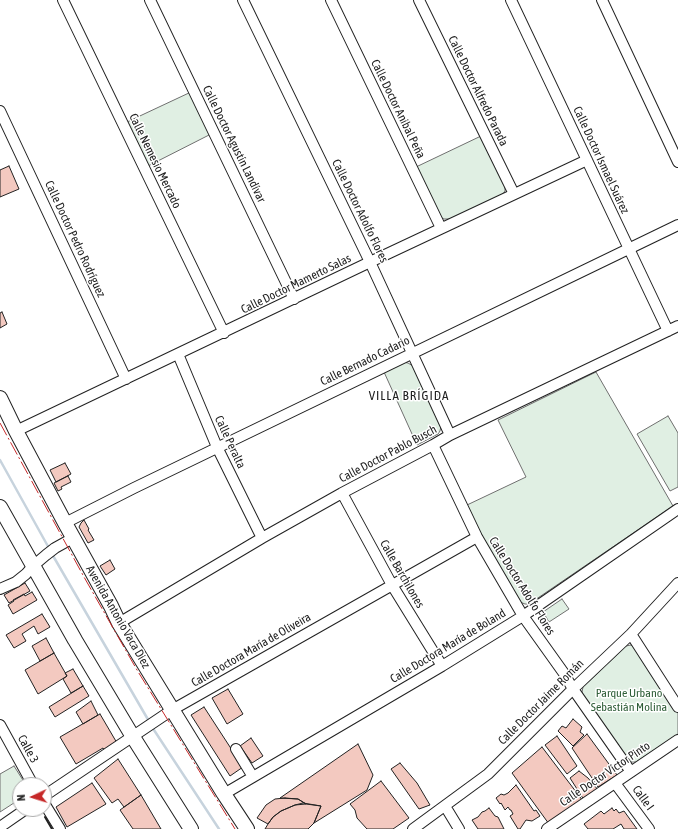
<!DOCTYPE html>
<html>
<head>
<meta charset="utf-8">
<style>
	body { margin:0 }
	#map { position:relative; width:678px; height:829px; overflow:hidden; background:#fff; font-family:"Asap Condensed",sans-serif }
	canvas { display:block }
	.north { position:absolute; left:12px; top:777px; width:40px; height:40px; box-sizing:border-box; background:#fff; border:1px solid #a7a7a7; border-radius:50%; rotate:266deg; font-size:11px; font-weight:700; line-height:16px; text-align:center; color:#222 }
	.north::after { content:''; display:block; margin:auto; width:14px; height:18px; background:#c62828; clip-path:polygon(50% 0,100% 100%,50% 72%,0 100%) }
</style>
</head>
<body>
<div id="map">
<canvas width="678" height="829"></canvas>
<div class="north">N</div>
</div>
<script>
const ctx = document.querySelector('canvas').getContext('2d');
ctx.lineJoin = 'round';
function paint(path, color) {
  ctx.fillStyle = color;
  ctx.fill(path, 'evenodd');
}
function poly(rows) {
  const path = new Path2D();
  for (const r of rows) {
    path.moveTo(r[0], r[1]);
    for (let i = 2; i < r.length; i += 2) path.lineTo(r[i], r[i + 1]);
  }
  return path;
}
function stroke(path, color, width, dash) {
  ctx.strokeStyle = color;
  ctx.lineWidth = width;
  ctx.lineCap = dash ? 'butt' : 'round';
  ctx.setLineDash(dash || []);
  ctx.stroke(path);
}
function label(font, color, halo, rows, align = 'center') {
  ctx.font = font + ' "Asap Condensed",sans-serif';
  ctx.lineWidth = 3;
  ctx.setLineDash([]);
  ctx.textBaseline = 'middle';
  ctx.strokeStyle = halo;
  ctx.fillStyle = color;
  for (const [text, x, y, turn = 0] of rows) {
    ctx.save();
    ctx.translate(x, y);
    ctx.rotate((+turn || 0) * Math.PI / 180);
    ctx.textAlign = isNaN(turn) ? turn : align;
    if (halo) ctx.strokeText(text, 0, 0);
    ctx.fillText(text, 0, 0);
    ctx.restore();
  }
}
const green = poly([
	[191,92,211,134,148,166,127,122,191,92],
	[481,136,505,185,505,191,502,195,450,219,444,219,440,217,416,167,481,136],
	[403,362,408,363,413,366,441,426,440,431,438,434,417,445,384,372,403,362],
	[596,372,673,506,529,604,525,604,520,602,481,534,467,505,526,477,498,420,596,372],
	[668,416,678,433,678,487,670,491,637,434,668,416],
	[562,599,569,609,549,622,543,612,562,599],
	[631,645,635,647,678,712,678,734,636,762,631,762,628,760,583,695,582,692,583,687,626,646,631,645],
	[14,766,26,785,20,785,20,799,0,812,0,774,14,766]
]);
const stream = poly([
	[0,460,50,550],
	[52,554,150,723],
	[152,727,219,829]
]);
const building = poly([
	[9,166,19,189,0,197,0,170,9,166],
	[2,312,7,324,0,328,0,313,2,312],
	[65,463,71,474,56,482,50,470,65,463],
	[68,476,71,482,61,487,62,489,58,491,54,483,68,476],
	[84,520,89,529,88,530,94,540,88,543,79,527,81,523,84,520],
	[110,560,115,569,106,575,100,566,110,560],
	[25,583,30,591,9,603,4,595,25,583],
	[32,592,37,600,13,614,8,605,14,601,13,600,24,594,25,596,32,592],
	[42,614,50,627,38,634,34,626,22,634,26,641,14,648,6,635,42,614],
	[46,638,54,653,40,661,32,646,46,638],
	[54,653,67,676,38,694,25,670,54,653],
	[73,669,83,686,71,693,63,679,67,676,65,673,73,669],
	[83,686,89,696,55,717,49,707,83,686],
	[228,689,243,714,227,724,212,698,228,689],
	[91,701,98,715,83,724,76,712,91,701],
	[204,707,243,767,230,776,191,715,204,707],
	[100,714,117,743,105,751,103,748,76,764,60,737,100,714],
	[573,719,582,727,580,732,584,735,573,746,558,731,562,726,566,728,573,719],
	[587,734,617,775,598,787,572,748,587,734],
	[557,736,577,766,567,774,545,745,557,736],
	[251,738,263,756,252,763,240,746,251,738],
	[358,744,373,775,367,790,314,823,321,806,306,804,298,799,280,798,358,744],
	[542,747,583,801,549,824,512,773,542,747],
	[118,759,141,795,124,807,118,799,112,803,94,778,118,759],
	[400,763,417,783,430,805,419,809,391,769,400,763],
	[579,771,588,778,599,791,584,800,570,778,579,771],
	[381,781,409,818,393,829,367,829,357,818,355,810,350,804,381,781],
	[92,783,106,804,67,827,56,807,92,783],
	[516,785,534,811,536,810,540,816,532,821,526,820,520,829,518,829,510,816,513,814,511,810,510,810,508,807,505,810,501,803,500,804,496,798,501,794,504,795,508,793,516,785],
	[141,795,161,829,133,829,120,810,141,795],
	[285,798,298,799,306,804,295,805,281,811,273,817,268,824,257,818,266,805,275,799,285,798],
	[303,803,321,806,314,823,308,829,265,829,268,824,273,817,281,811,295,805,303,803],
	[489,808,495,816,498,817,504,829,478,829,472,820,478,817,482,812,485,811,489,808],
	[612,808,614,811,616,809,619,813,624,811,637,829,624,829,621,824,613,829,588,829,584,824,601,811,604,814,612,808]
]);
const minor = poly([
	[63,0,224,333],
	[150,0,294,299],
	[243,0,370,262,450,435],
	[331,0,441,228],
	[419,0,514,194],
	[511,0,668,331],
	[602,0,678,162],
	[0,111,126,379],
	[178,354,217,447,262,538],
	[16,431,370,262,587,160],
	[433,445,477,537,523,616,563,672,573,689,631,772],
	[342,493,392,585,442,666],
	[65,523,134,488,678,225],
	[0,589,16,582,26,574,33,566,46,555,55,548,73,538],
	[119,623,262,538,342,493,433,445,450,435,678,326],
	[631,634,678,707],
	[0,725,33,785],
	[236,749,253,777],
	[615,783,649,829],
	[224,794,442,666,523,616,678,509],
	[44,796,172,710,477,537],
	[44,803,60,829],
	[445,806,459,829],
	[0,827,26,809],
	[413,829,488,774,573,689,631,634,678,583],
	[547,829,678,740]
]);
const highway = poly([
	[0,398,16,431,65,523,111,606,119,623,224,794,247,829],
	[0,507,75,640,133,737,191,829]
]);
const wall = poly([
	[45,817,52,829]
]);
const power = poly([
	[0,423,84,577,137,670,235,829]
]);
const streetNames = [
	["Calle Doctor Alfredo Parada",478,91,64],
	["Calle Doctor Anibal Peña",398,109,64],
	["Calle Doctor Agustín Landívar",234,144,64],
	["Calle Doctor Ismael Suárez",601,160,65],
	["Calle Nemesio Mercado",155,161,64],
	["Calle Doctor Adolfo Flores",360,211,64],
	["Calle Doctor Pedro Rodríguez",75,239,65],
	["Calle Doctor Mamerto Salas",296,284,-26],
	["Calle Bernado Cadario",365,361,-26],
	["Calle Peralta",230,442,65],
	["Calle Doctor Pablo Busch",388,454,-28],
	["Calle Barchilones",402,574,60],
	["Calle Doctor Adolfo Flores",522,586,58],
	["Avenida Antonio Vaca Diez",118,617,60],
	["Calle Doctora María de Boland",448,646,-31],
	["Calle Doctora María de Oliveira",251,650,-30],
	["Calle Doctor Jaime Román",541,702,-45],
	["Calle 3",28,749,61],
	["Calle Doctor Víctor Pinto",605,774,-34],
	["Calle I",643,798,54]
];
const parkNames = [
	["Parque Urbano",629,693],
	["Sebastián Molina",629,707]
];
const neighbourhoodNames = [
	["VILLA BRÍGIDA",409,396]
];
paint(green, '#e0efe3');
stroke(green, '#6f6f6f', 1);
stroke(stream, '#c7d3dd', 2.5);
paint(building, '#f3c9c0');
stroke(building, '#222', 1);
stroke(minor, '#222', 12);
stroke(highway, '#222', 16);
stroke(minor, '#fff', 10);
stroke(highway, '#fff', 14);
stroke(wall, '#222', 2);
stroke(power, '#c62828', 1, [14, 3, 2, 3]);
label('12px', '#222', '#fff', streetNames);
label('12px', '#2f5e38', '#fff', parkNames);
ctx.letterSpacing = '1px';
label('13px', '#222', '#fff', neighbourhoodNames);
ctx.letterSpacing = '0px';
</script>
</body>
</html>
